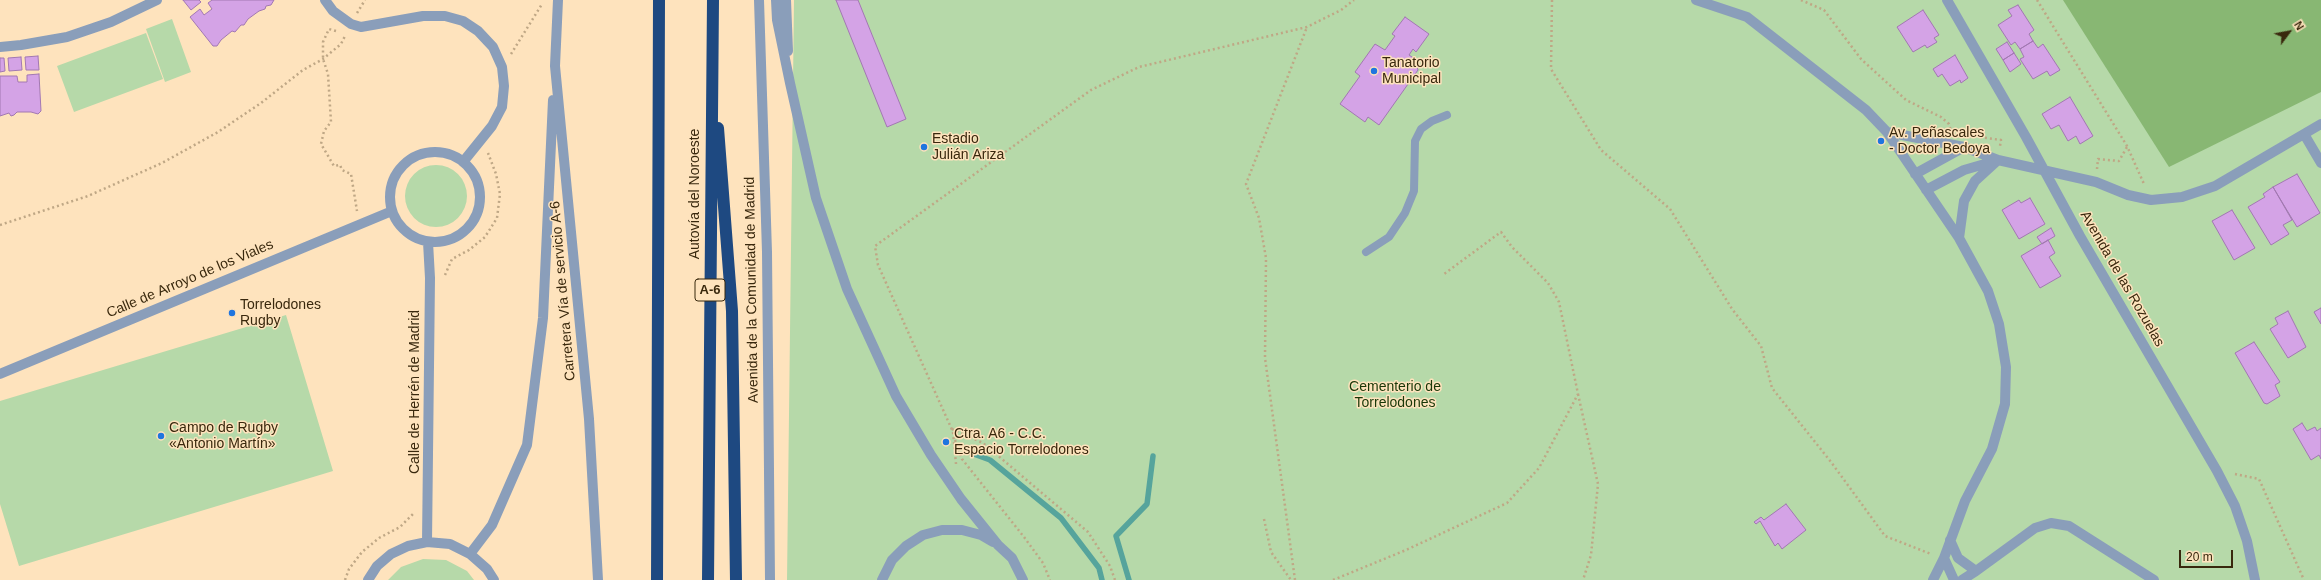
<!DOCTYPE html>
<html>
<head>
<meta charset="utf-8">
<style>
	body { margin:0 }
	#map { position:relative; width:2321px; height:580px; overflow:hidden; background:#fee3bd; font-family:Arial,sans-serif }
	canvas { display:block }
	.north { position:absolute; left:2269px; top:12px; width:40px; height:40px; -webkit-text-stroke:3px #fee3bd; paint-order:stroke; rotate:58deg; font-size:11px; font-weight:700; line-height:16px; text-align:center; color:#39280d }
	.north::after { content:''; display:block; margin:auto; width:14px; height:18px; background:#39280d; clip-path:polygon(50% 0,100% 100%,50% 72%,0 100%) }
	.scale { position:absolute; left:2179px; top:550px; width:54px; height:18px; box-sizing:border-box; border:2px solid #39280d; border-top:0; padding-left:5px; font-size:12px; line-height:14px; white-space:nowrap; color:#39280d; -webkit-text-stroke:3px #fee3bd; paint-order:stroke }
</style>
</head>
<body>
<div id="map">
<canvas width="2321" height="580"></canvas>
<div class="north">N</div>
<div class="scale">20 m</div>
</div>
<script>
const ctx = document.querySelector('canvas').getContext('2d');
ctx.lineJoin = 'round';
function paint(path, color) {
  ctx.fillStyle = color;
  ctx.fill(path, 'evenodd');
}
function poly(rows) {
  const path = new Path2D();
  for (const r of rows) {
    if (r.length === 3) {
      path.moveTo(r[0] + r[2], r[1]);
      path.arc(r[0], r[1], r[2], 0, 2 * Math.PI);
      continue;
    }
    path.moveTo(r[0], r[1]);
    for (let i = 2; i < r.length; i += 2) path.lineTo(r[i], r[i + 1]);
  }
  return path;
}
function stroke(path, color, width, dash) {
  ctx.strokeStyle = color;
  ctx.lineWidth = width;
  ctx.lineCap = dash ? 'butt' : 'round';
  ctx.setLineDash(dash || []);
  ctx.stroke(path);
}
function label(font, color, halo, rows, align = 'center') {
  ctx.font = font + ' Arial,sans-serif';
  ctx.lineWidth = 3;
  ctx.setLineDash([]);
  ctx.textBaseline = 'middle';
  ctx.strokeStyle = halo;
  ctx.fillStyle = color;
  for (const [text, x, y, turn = 0] of rows) {
    ctx.save();
    ctx.translate(x, y);
    ctx.rotate((+turn || 0) * Math.PI / 180);
    ctx.textAlign = isNaN(turn) ? turn : align;
    if (halo) ctx.strokeText(text, 0, 0);
    ctx.fillText(text, 0, 0);
    ctx.restore();
  }
}
const green = poly([
	[794,0,2321,0,2321,580,787,580],
	[172,19,191,72,165,82,146,29],
	[146,33,163,79,74,112,57,66],
	[436,196,31],
	[286,315,333,471,19,566,0,504,0,401],
	[423,559,446,560,467,571,474,580,388,580,401,567]
]);
const forest = poly([
	[2063,0,2321,0,2321,92,2169,167]
]);
const stream = poly([
	[971,453,990,460,1061,518,1099,568,1102,580],
	[1129,580,1116,536,1147,504,1153,456]
]);
const building = poly([
	[183,0,199,0,201,2,191,10,183,0],
	[212,0,274,0,271,5,266,6,265,9,259,11,248,19,244,25,241,25,235,32,232,31,221,40,217,46,213,46,190,17,200,9,204,15,212,9,208,3,212,0],
	[836,0,858,0,906,119,887,127,836,0],
	[2018,5,2034,30,2029,34,2033,41,2020,49,2015,42,2011,45,1998,25,2012,16,2008,10,2018,5],
	[1923,10,1939,35,1934,38,1937,42,1927,48,1925,45,1913,52,1897,27,1923,10],
	[1405,17,1429,34,1416,52,1413,49,1409,55,1415,59,1412,63,1417,67,1418,70,1379,125,1368,117,1365,122,1340,104,1360,76,1355,72,1375,44,1385,50,1395,36,1392,34,1405,17],
	[2033,41,2038,48,2043,44,2060,70,2050,76,2047,71,2033,79,2020,59,2024,57,2020,49,2033,41],
	[2007,42,2014,53,2003,60,1996,49,2007,42],
	[2014,53,2021,64,2010,72,2003,60,2014,53],
	[1955,55,1968,78,1961,83,1960,80,1950,86,1942,74,1938,77,1933,69,1955,55],
	[38,56,39,70,26,70,25,57,38,56],
	[21,57,22,70,9,71,8,58,21,57],
	[0,58,4,58,5,71,0,72,0,58],
	[39,74,41,111,38,114,31,112,17,112,14,115,11,116,9,113,0,116,0,76,17,76,18,82,27,82,27,75,39,74],
	[2070,97,2093,136,2080,144,2076,136,2068,141,2059,125,2051,129,2042,114,2070,97],
	[2297,174,2320,213,2297,227,2273,187,2297,174],
	[2273,187,2292,220,2283,225,2289,234,2271,245,2248,207,2265,197,2263,194,2273,187],
	[2030,198,2045,224,2019,239,2002,210,2019,200,2021,203,2030,198],
	[2232,210,2255,248,2234,260,2212,221,2232,210],
	[2051,228,2055,236,2042,244,2037,237,2051,228],
	[2048,240,2055,253,2049,257,2061,276,2040,288,2021,256,2048,240],
	[2321,308,2321,324,2314,312,2321,308],
	[2288,311,2306,347,2288,358,2270,329,2278,324,2275,318,2288,311],
	[2254,342,2280,382,2275,385,2280,396,2267,404,2264,403,2235,353,2254,342],
	[2302,423,2307,431,2315,427,2317,431,2321,428,2321,459,2319,455,2311,460,2293,429,2302,423],
	[1786,504,1806,530,1782,549,1778,543,1775,546,1760,521,1756,524,1754,522,1761,517,1764,520,1786,504]
]);
const path = poly([
	[1552,0,1551,69,1601,150,1670,209,1732,309,1761,346,1772,388,1831,462,1885,536,1931,554],
	[1801,0,1824,10,1861,59,1906,100,1941,117,1949,124,1951,131],
	[2037,0,2127,146,2144,184],
	[357,13,365,0],
	[336,31,329,29,323,42,323,59,328,74,331,122,324,131,321,144,334,166,340,165,342,170,351,174,357,211],
	[511,54,542,4],
	[1980,137,2001,140,2000,146],
	[2097,169,2098,159,2119,161,2127,147],
	[0,225,88,196,162,163,218,132,261,103,303,70,323,59,341,44,345,36],
	[445,275,452,259,469,250,485,237,497,218,500,194,496,174,488,153],
	[1578,394,1598,484,1591,555,1583,580],
	[952,429,983,443,1088,532,1110,566,1115,580],
	[955,440,962,459,1024,537,1043,563,1050,580],
	[956,464,953,432,878,265,875,246,1091,90,1139,67,1307,27,1341,10,1354,0],
	[2235,474,2259,479,2304,580],
	[1264,519,1271,552,1291,580],
	[345,580,349,569,362,552,379,538,400,527,413,514],
	[1295,580,1265,358,1266,258,1259,218,1246,184,1307,27],
	[1333,580,1406,550,1507,503,1539,468,1578,394,1559,302,1548,283,1512,247,1501,232,1444,274]
]);
const service = poly([
	[1366,252,1389,237,1405,213,1414,191,1415,141,1421,129,1432,121,1447,115]
]);
const minor = poly([
	[325,0,333,11,351,24,361,27,423,16,445,16,463,21,478,31,493,47,502,67,504,86,502,107,492,126,463,162],
	[558,0,555,66,589,419,598,580],
	[759,0,767,252,770,580],
	[776,0,777,20,790,83,816,198,847,289,896,396,931,455,961,499,998,545,1012,558,1023,580],
	[786,0,788,51],
	[1696,0,1747,17,1866,110,1887,132,1959,238,1988,291,1999,324,2006,367,2005,404,1992,449,1965,501,1944,558,1933,580],
	[1947,0,2026,137,2080,236,2217,471,2235,506,2247,541,2255,580],
	[0,47,21,45,67,37,111,22,157,0],
	[1887,132,1964,147,1998,160,2096,182,2128,195,2151,200,2182,197,2215,186,2321,124],
	[2304,134,2321,163],
	[435,197,45],
	[1915,174,1964,147],
	[1926,190,1964,170,1995,161],
	[1959,238,1964,201,1975,181,1998,160],
	[0,374,392,211],
	[1950,540,1958,558,1976,571,2035,528,2051,523,2069,526,2154,580],
	[427,542,430,278,428,242],
	[470,554,492,525,527,445,543,318,553,100],
	[1944,558,1954,580],
	[368,580,377,566,391,554,408,546,427,542,450,544,470,554,487,569,494,580],
	[882,580,892,560,906,546,923,535,942,530,962,530,981,535,993,542],
	[1962,580,1976,571]
]);
const motorway = poly([
	[718,128,732,311,736,580],
	[657,580,659,0],
	[708,580,713,0]
]);
const markers = [
	[1374,71,4,"#1f75df"],
	[1881,141,4,"#1f75df"],
	[924,147,4,"#1f75df"],
	[232,313,4,"#1f75df"],
	[161,436,4,"#1f75df"],
	[946,442,4,"#1f75df"]
];
const shields = [
	[710,290,30]
];
const shieldNames = [
	["A-6",710,290]
];
const poiNames = [
	["Tanatorio",1382,63],
	["Municipal",1382,79],
	["Av. Peñascales",1889,133],
	["- Doctor Bedoya",1889,149],
	["Estadio",932,139],
	["Julián Ariza",932,155],
	["Torrelodones",240,305],
	["Rugby",240,321],
	["Campo de Rugby",169,428],
	["«Antonio Martín»",169,444],
	["Ctra. A6 - C.C.",954,434],
	["Espacio Torrelodones",954,450]
];
const streetNames = [
	["Autovía del Noroeste",695,194,-90],
	["Calle de Arroyo de los Viales",190,279,-23],
	["Avenida de las Rozuelas",2122,279,60],
	["Avenida de la Comunidad de Madrid",752,290,-91],
	["Carretera Vía de servicio A-6",563,291,-95],
	["Calle de Herrén de Madrid",415,392,-90]
];
const parkNames = [
	["Cementerio de",1395,387],
	["Torrelodones",1395,403]
];
paint(green, '#b6d9a9');
paint(forest, '#88b773');
stroke(stream, '#56a49c', 5.5);
paint(building, '#d4a3e6');
stroke(building, '#a278b2', 1);
stroke(path, '#bfa785', 2.5, [2, 3]);
stroke(service, '#8a9eba', 8);
stroke(minor, '#8a9eba', 10);
stroke(motorway, '#1e4981', 12);
for (const [x, y, r, color] of markers) {
  const dot = new Path2D();
  dot.arc(x, y, r, 0, 2 * Math.PI);
  ctx.fillStyle = color;
  ctx.fill(dot);
  stroke(dot, '#fee3bd', 1.5);
}
for (const [x, y, w] of shields) {
  const box = new Path2D();
  box.roundRect(x - w / 2, y - 11, w, 22, 3);
  ctx.fillStyle = '#fee3bd';
  ctx.fill(box);
  stroke(box, '#39280d', 1);
}
label('bold 13px', '#39280d', null, shieldNames);
label('14px', '#39280d', '#fee3bd', poiNames, 'left');
label('14px', '#39280d', '#fee3bd', streetNames);
label('14px', '#183707', '#fee3bd', parkNames);
</script>
</body>
</html>
